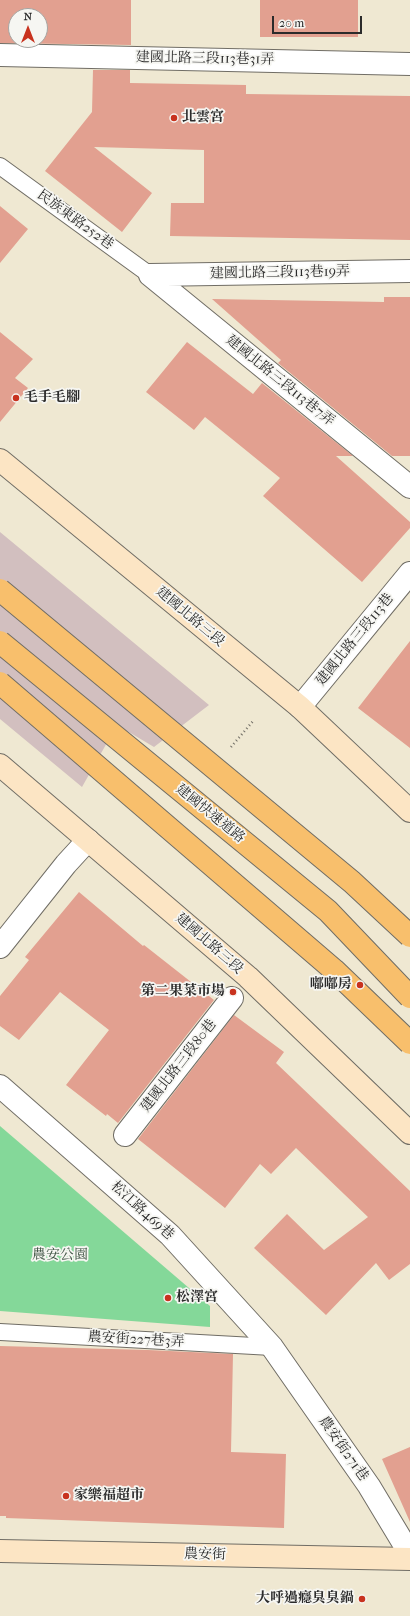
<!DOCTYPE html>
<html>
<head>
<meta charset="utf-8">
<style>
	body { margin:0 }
	#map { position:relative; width:410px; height:1616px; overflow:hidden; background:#efe8d2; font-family:"IM FELL French Canon",serif }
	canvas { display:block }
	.north { position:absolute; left:8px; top:8px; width:40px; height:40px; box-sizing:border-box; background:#f6f6f2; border:1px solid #a5a5a2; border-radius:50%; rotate:0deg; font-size:11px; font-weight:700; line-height:16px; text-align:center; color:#2b2b2b }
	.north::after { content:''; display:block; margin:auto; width:14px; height:18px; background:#c8321e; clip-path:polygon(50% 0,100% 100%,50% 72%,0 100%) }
	.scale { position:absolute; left:272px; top:16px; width:90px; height:18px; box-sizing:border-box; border:2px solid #2b2b2b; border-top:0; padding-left:5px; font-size:12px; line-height:14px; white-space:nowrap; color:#2b2b2b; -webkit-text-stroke:3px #f6f6f2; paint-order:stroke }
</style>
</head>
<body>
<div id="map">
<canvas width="410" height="1616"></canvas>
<div class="north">N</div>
<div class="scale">20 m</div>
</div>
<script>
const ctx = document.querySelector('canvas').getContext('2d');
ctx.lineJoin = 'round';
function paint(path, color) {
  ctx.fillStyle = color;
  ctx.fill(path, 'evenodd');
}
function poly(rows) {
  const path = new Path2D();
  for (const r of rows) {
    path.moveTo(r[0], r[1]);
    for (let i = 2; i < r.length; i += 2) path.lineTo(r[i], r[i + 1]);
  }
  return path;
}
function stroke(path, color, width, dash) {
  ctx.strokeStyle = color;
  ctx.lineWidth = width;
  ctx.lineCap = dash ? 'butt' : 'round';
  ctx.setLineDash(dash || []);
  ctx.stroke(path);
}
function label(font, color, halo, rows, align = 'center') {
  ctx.font = font + ' "IM FELL French Canon","Noto Serif TC",serif';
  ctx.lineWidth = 3.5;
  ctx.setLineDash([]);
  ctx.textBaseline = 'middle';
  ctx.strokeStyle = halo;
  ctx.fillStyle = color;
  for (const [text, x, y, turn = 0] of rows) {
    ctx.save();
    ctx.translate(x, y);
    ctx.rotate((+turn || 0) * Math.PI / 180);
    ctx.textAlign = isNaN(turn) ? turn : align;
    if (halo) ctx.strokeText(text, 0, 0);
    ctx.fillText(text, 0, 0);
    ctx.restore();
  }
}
const industrial = poly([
	[0,532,209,705,154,747,117,725,82,787,0,719]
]);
const green = poly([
	[0,1126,210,1306,210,1327,0,1311]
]);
const building = poly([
	[0,0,131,0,131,45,0,43],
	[16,16,40,16,40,40,16,40],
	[260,0,358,0,358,37,260,37],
	[93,70,130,70,130,83,246,85,246,94,410,96,410,240,170,236,171,203,204,203,204,150,94,147,152,193,122,232,45,171,92,112],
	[0,206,28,229,0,263],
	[384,297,410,297,410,456,392,456,278,363,281,360,212,299,384,302],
	[0,332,33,359,15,378,28,388,0,422],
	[187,342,253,394,262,383,353,456,336,456,410,522,410,528,362,582,263,496,280,478,205,417,194,430,146,392],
	[410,641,410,748,358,708],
	[79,892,143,946,144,945,214,1000,118,1123,107,1114,106,1116,66,1085,109,1030,60,992,19,1040,0,1026,0,996,29,960,25,957],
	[234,1015,284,1052,276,1063,410,1191,410,1264,389,1280,376,1263,326,1315,254,1248,287,1214,324,1250,368,1217,296,1148,271,1174,260,1164,225,1208,138,1139],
	[0,1346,148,1350,233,1354,231,1452,286,1454,284,1528,6,1518,6,1516,0,1516],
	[410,1447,410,1522,382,1459]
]);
const path = poly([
	[231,747,254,720]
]);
const lane = poly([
	[0,166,150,275],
	[0,1332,272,1347]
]);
const street = poly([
	[0,55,410,64],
	[150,275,410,487],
	[150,275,410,271],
	[300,707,410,573],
	[0,947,66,864,88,840],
	[0,1086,170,1235,272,1347,369,1486,410,1554],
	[125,1135,232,998]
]);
const secondary = poly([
	[0,460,300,707,410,811],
	[0,765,248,977,410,1133],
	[0,1551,410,1559]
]);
const highwayBridge = poly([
	[0,590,352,882,410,936],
	[0,642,328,911,410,997],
	[0,683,334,970,410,1043]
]);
const markers = [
	[174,118,4,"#c8321e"],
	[16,398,4,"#c8321e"],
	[360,985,4,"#c8321e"],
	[233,992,4,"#c8321e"],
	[168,1298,4,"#c8321e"],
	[66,1496,4,"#c8321e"],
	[362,1599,4,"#c8321e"]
];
const streetNames = [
	["建國北路三段113巷31弄",205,59,1],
	["民族東路252巷",75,220,36],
	["建國北路三段113巷19弄",280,273,-1],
	["建國北路三段113巷7弄",280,381,39],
	["建國北路三段",190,617,40],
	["建國北路三段113巷",355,640,-51],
	["建國快速道路",210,814,39],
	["建國北路三段",209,944,41],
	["建國北路三段80巷",179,1066,-52],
	["松江路469巷",142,1211,42],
	["農安街227巷3弄",136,1340,3],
	["農安街271巷",343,1449,55],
	["農安街",205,1555,1]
];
const poiNames = [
	["北雲宮",182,118],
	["毛手毛腳",24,398],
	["嘟嘟房",352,985,"right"],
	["第二果菜市場",225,992,"right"],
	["松澤宮",176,1298],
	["家樂福超市",74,1496],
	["大呼過癮臭臭鍋",354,1599,"right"]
];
const parkNames = [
	["農安公園",60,1256]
];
paint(industrial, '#d2bfbf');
paint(green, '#84d899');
paint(building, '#e2a090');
stroke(lane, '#706d65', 18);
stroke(street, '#706d65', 24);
stroke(secondary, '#706d65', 24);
stroke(path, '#706d65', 2.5, [1, 3]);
stroke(lane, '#fff', 16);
stroke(street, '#fff', 22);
stroke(secondary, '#fce5c4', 22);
stroke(highwayBridge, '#706d65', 24, []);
stroke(highwayBridge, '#f8bf6c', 22);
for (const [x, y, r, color] of markers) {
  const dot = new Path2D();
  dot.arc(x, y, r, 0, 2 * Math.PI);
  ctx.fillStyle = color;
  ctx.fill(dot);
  stroke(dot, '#f6f6f2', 1.5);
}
label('14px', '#2b2b2b', '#f6f6f2', streetNames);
label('bold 14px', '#2b2b2b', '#f6f6f2', poiNames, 'left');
label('14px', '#415646', '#f6f6f2', parkNames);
</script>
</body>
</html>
